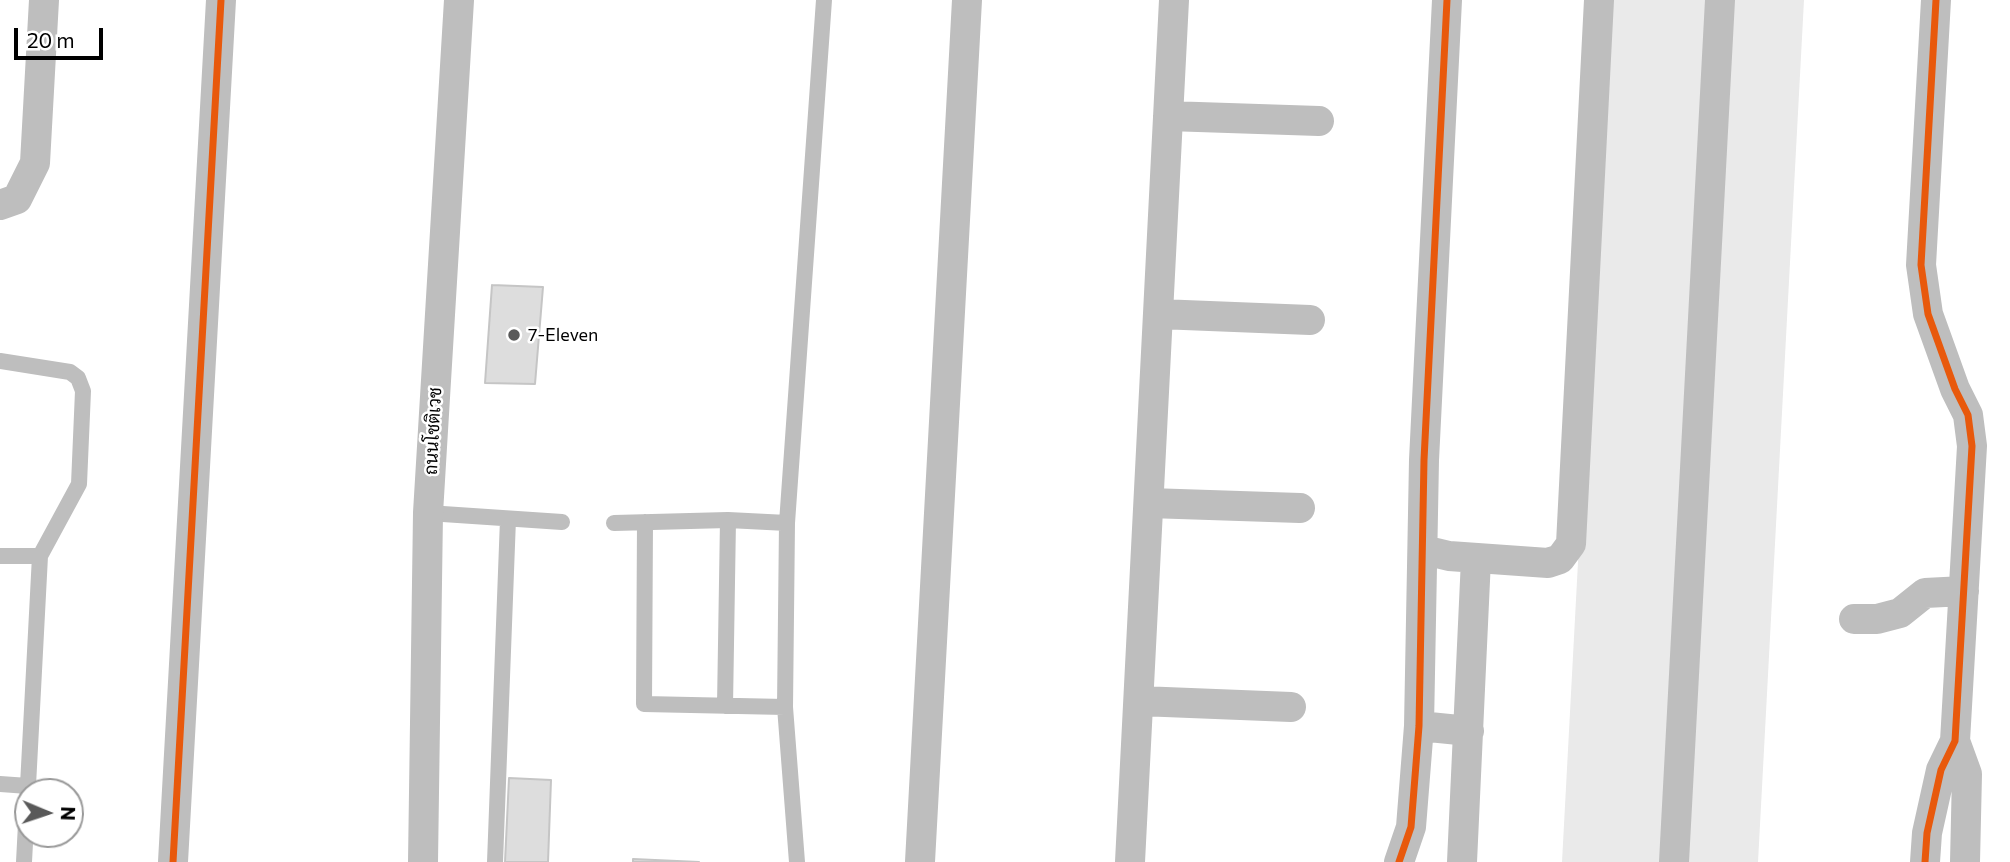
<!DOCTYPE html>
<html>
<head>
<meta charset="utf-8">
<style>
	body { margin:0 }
	#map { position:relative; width:2010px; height:862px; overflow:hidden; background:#fff; font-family:Commissioner,sans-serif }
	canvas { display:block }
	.north { position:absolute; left:14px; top:778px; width:70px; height:70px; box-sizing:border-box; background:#fff; border:2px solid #999; border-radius:50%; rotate:92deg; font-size:19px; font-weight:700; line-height:28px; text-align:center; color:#000 }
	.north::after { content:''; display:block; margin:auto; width:24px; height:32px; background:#595959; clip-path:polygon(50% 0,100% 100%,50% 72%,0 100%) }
	.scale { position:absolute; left:14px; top:28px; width:89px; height:32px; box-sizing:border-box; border:4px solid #000; border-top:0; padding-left:9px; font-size:21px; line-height:24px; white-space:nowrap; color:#000; -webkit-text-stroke:5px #fff; paint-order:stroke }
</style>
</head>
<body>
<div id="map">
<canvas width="2010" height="862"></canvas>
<div class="north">N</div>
<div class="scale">20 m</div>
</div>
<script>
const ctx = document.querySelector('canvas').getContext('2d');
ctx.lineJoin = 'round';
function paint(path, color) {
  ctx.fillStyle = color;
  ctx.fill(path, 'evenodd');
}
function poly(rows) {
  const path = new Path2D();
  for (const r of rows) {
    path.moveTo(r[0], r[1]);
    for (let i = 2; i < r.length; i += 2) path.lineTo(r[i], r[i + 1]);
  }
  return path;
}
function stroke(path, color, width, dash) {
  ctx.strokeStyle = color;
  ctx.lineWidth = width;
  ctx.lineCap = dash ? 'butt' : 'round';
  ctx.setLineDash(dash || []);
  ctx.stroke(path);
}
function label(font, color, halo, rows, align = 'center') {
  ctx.font = font + ' Commissioner,Sarabun,sans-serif';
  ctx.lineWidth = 5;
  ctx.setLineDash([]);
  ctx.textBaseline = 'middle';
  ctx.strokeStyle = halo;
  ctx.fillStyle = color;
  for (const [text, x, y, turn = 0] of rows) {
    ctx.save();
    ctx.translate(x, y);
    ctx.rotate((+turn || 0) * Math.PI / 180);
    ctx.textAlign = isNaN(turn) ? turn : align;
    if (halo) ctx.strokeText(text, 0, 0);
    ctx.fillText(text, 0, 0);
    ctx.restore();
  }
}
const green = poly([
	[1608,0,1804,0,1758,862,1562,862]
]);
const building = poly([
	[492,285,543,287,535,384,485,383,492,285],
	[509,778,551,780,548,862,505,862,509,778],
	[633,859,699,862,633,862,633,859]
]);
const service = poly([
	[0,361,70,372,78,378,83,391,79,484,40,556,24,862],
	[428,513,562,522],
	[645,522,644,704,785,707],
	[614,523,728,520,787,523],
	[0,556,40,556],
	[725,706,728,520],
	[0,784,28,786],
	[495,862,508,519],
	[797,862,785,707,787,523,824,0]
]);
const minor = poly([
	[1168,116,1319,121],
	[0,205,17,199,35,163,44,0],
	[1159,314,1310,320],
	[1149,503,1300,508],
	[1424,550,1449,556,1548,563,1560,559,1571,544,1599,0],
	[1854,619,1877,619,1900,613,1925,593,1964,591],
	[1140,701,1291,707],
	[1419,726,1469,731],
	[1955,741,1967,774,1965,862],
	[173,862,221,0],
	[423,862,428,513,459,0],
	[920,862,967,0],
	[1130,862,1174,0],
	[1399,862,1411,827,1419,726,1424,460,1447,0],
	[1462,862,1476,559],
	[1674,862,1720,0],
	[1925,862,1927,833,1941,770,1955,741,1972,446,1968,415,1955,389,1928,314,1921,265,1936,0]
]);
const cycleway = poly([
	[173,862,221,0],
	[1399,862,1411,827,1419,726,1424,460,1447,0],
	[1925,862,1927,833,1941,770,1955,741,1972,446,1968,415,1955,389,1928,314,1921,265,1936,0]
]);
const markers = [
	[514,335,7,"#595959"]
];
const poiNames = [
	["7-Eleven",528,335]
];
const streetNames = [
	["ถนนโชติเวช",433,431,-87]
];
paint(green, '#eaeaea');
paint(building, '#ddd');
stroke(building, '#c5c5c5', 2);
stroke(service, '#bebebe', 16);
stroke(minor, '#bebebe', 30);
stroke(cycleway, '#e8590c', 7);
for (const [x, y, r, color] of markers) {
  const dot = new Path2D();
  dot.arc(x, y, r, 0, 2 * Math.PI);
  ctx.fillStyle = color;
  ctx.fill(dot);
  stroke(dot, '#fff', 2.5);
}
label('18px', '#000', '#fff', poiNames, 'left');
label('18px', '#000', '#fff', streetNames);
</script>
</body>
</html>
